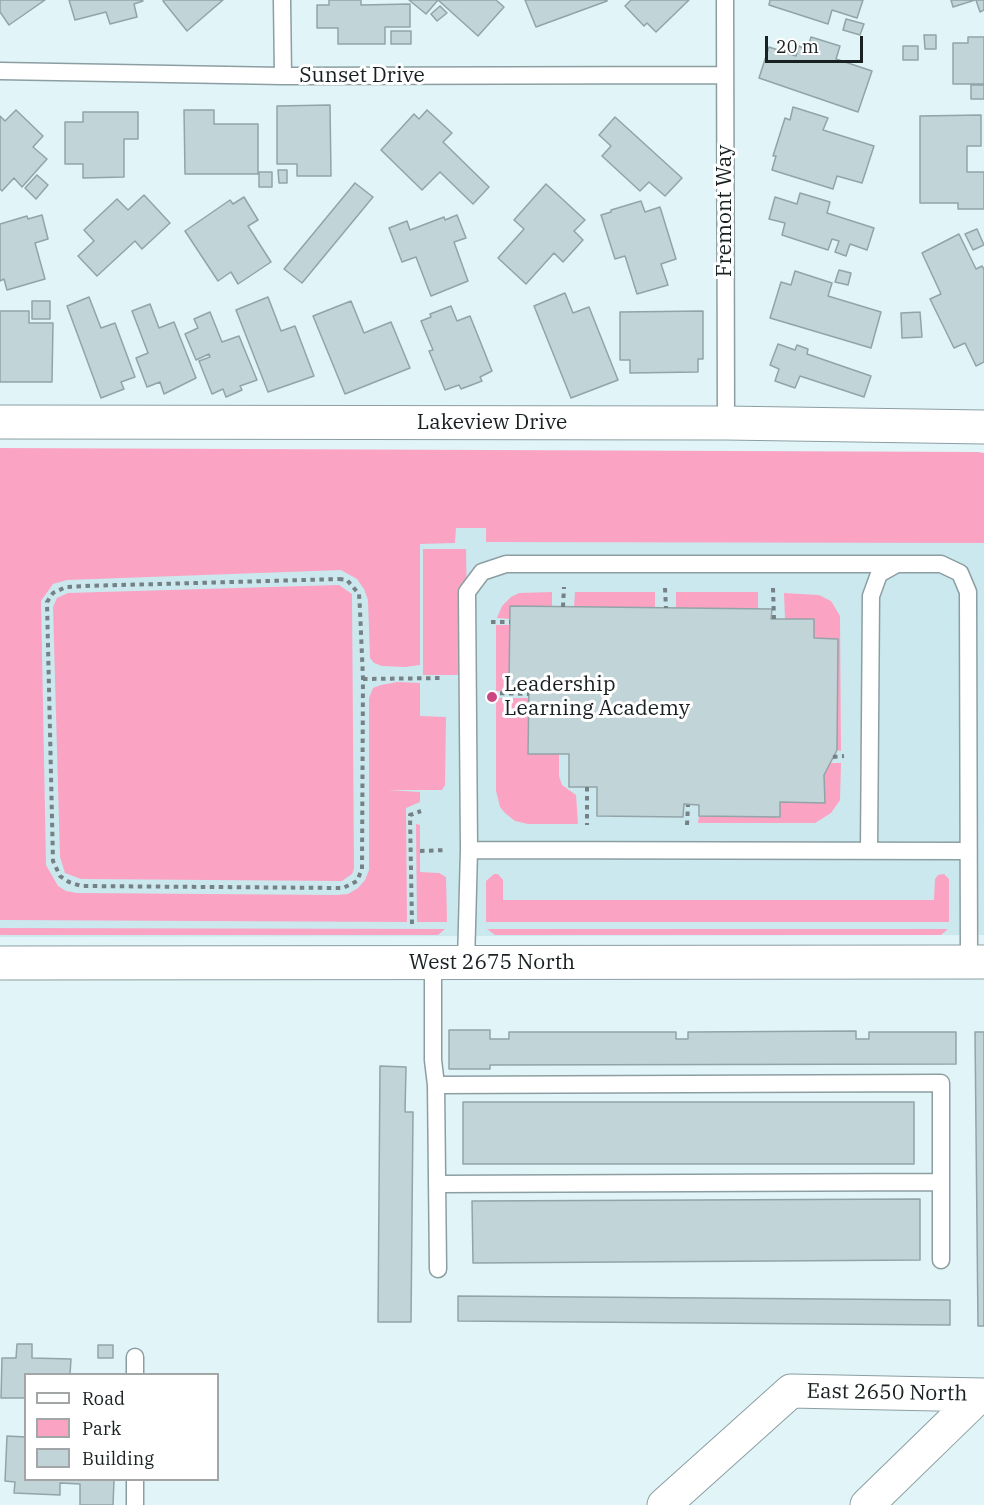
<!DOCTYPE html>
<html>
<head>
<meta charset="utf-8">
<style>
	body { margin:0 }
	#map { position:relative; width:984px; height:1505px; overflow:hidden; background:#e1f4f8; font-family:"IBM Plex Serif",serif }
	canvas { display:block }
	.legend { position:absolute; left:24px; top:1373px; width:195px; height:108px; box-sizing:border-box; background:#fff; border:2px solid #a3a6a7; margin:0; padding:8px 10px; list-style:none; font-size:18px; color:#192022 }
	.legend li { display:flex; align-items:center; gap:12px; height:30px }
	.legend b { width:30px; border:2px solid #a3a6a7 }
	.scale { position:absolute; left:765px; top:36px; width:98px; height:27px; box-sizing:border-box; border:3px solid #192022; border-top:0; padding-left:8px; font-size:18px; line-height:21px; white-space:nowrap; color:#192022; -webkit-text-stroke:4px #fff; paint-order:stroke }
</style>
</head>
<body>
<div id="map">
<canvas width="984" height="1505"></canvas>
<ul class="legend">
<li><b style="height:8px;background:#fff"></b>Road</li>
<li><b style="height:16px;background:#fba3c3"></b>Park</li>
<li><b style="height:16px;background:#c1d4d8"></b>Building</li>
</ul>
<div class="scale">20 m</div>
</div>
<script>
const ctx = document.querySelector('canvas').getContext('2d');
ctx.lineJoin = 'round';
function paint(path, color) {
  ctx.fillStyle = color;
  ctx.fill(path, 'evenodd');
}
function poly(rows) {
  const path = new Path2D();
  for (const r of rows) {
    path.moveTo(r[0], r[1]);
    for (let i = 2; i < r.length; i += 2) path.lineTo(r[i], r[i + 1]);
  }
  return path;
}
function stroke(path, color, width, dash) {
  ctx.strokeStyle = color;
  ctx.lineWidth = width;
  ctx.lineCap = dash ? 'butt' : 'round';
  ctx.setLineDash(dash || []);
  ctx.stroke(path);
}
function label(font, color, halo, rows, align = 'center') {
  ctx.font = font + ' "IBM Plex Serif",serif';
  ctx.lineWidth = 6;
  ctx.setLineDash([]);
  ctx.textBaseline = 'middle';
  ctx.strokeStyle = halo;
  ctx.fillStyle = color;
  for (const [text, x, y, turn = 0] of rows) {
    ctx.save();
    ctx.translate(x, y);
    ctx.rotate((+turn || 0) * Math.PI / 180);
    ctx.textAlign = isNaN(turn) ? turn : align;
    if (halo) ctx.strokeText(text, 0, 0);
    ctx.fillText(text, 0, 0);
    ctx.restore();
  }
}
const built = poly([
	[984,456,984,935,0,937,0,458]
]);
const green = poly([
	[0,448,978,452,984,453,984,543,486,542,486,528,456,528,455,543,420,544,420,665,405,667,382,666,374,663,370,658,368,600,364,589,357,579,341,570,67,580,53,584,41,601,46,865,58,886,66,891,77,893,337,895,348,894,358,888,365,880,369,870,369,698,373,688,381,685,397,682,420,683,420,716,446,717,445,785,442,790,388,790,420,792,420,802,406,808,407,922,0,920],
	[423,549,466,549,468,675,423,675],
	[339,585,352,594,354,869,352,874,342,881,81,879,65,873,60,857,53,607,57,598,68,593],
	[552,592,552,607,510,619,497,618,502,606,511,597,519,593],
	[575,592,655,592,655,608,574,607],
	[676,592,758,592,758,609,676,608],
	[784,593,819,595,831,601,840,616,841,751,837,750,838,639,814,638,814,620,785,619],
	[496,625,510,625,510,685,529,685,529,692,496,691],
	[496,698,529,698,528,753,559,754,559,776,562,785,576,795,578,824,528,824,515,821,505,813,500,807,496,791],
	[830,763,841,763,840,800,831,813,815,823,698,823,699,816,780,802,824,801,824,775],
	[416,824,420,825,420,872,439,873,446,877,447,922,417,922],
	[494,874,498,874,503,880,503,900,934,900,935,879,938,875,944,874,949,879,949,922,486,922,486,881],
	[0,928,445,929,438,935,0,935],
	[487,929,948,929,941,935,495,935]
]);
const building = poly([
	[0,0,45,0,9,25,0,12,0,0],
	[69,0,142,0,143,1,134,4,137,17,110,24,106,12,75,20,69,0],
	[164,0,223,0,187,31,163,1,164,0],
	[329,0,361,0,361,5,410,4,410,27,385,27,385,44,338,44,338,28,317,28,317,5,329,5,329,0],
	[409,0,496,0,504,7,478,36,438,0,426,14,409,0],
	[525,0,607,0,607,1,536,27,525,0],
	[631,0,689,0,656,32,647,23,644,26,625,6,631,0],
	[770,0,863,0,857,18,832,10,828,24,769,5,770,0],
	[951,0,975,0,953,7,951,0],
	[976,0,984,0,984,10,980,12,976,0],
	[440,6,447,13,437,21,431,14,440,6],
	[846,19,864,24,860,35,843,30,846,19],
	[391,31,411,31,411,44,391,44,391,31],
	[924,35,936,35,936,49,925,49,924,35],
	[811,37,840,46,836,59,872,71,858,112,759,78,769,47,796,56,799,46,807,50,811,37],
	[968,37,984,37,984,84,953,84,953,43,968,43,968,37],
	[903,46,918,46,918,60,903,60,903,46],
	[971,85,984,85,984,99,971,99,971,85],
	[330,105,331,176,297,176,297,164,277,164,277,106,330,105],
	[793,107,828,118,823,130,874,146,862,183,837,176,833,189,772,170,776,156,773,156,785,118,790,120,793,107],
	[16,110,43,136,33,147,47,159,22,187,14,178,2,191,0,189,0,116,5,121,16,110],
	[184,110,214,110,214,124,258,124,258,174,185,174,184,110],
	[427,110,452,133,443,142,489,187,473,204,440,172,422,190,381,150,414,114,419,119,427,110],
	[83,112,138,112,138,139,124,139,124,177,83,178,83,164,65,164,65,122,83,122,83,112],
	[981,115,981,146,967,146,967,172,984,172,984,209,958,209,958,203,920,203,920,116,981,115],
	[615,117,682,178,665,196,649,182,640,191,602,156,611,146,599,135,615,117],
	[278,170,287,170,287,183,279,183,278,170],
	[259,172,272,172,272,187,259,187,259,172],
	[37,175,48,185,36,199,25,188,37,175],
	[355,183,373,197,302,283,284,269,355,183],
	[546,184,585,220,574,231,583,240,563,262,554,253,526,284,498,258,524,229,514,220,546,184],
	[800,193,830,202,827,213,874,228,867,250,850,244,846,256,835,252,839,241,832,239,828,250,782,235,785,223,769,219,775,197,797,204,800,193],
	[144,195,170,223,142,249,135,241,97,276,78,256,94,241,84,230,117,199,128,210,144,195],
	[244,197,258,220,248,226,271,262,238,284,231,272,218,281,185,231,230,200,233,204,244,197],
	[641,201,645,212,660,207,676,259,661,264,668,285,637,294,625,256,615,259,601,215,611,212,611,210,641,201],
	[42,215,48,239,35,243,45,279,7,290,4,279,0,281,0,224,27,216,28,219,42,215],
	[457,215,466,238,454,242,468,281,431,296,416,257,402,262,389,228,407,221,410,230,444,217,445,220,457,215],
	[977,229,984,245,973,250,965,234,977,229],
	[959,234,976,269,982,266,984,269,984,362,976,366,965,343,954,348,930,299,941,294,922,253,959,234],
	[839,270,851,273,848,285,835,282,839,270],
	[795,271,832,283,828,296,881,312,871,348,770,318,781,282,791,285,795,271],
	[565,293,573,313,589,307,618,380,571,398,534,306,565,293],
	[89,297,101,328,115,323,135,377,121,382,124,389,101,398,67,306,89,297],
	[268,297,281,331,295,326,314,376,268,392,236,310,268,297],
	[32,301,50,301,50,319,32,319,32,301],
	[351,301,364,333,391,322,410,368,345,394,313,316,351,301],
	[150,304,159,328,174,322,196,378,164,394,160,382,147,387,136,358,148,353,132,311,150,304],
	[451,306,457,321,470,316,492,371,480,377,482,381,461,389,459,385,445,390,429,351,433,350,421,321,431,317,430,314,451,306],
	[0,311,29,311,29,323,53,323,52,382,0,382,0,311],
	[703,311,703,359,698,359,698,372,630,373,630,360,620,360,620,312,703,311],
	[210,312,222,342,239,336,257,380,240,386,242,390,226,397,223,389,212,394,199,361,210,357,209,354,196,360,185,334,198,328,194,319,210,312],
	[920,312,922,337,902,338,901,313,920,312],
	[778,344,795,350,797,345,808,349,807,354,871,376,864,397,800,376,795,388,775,381,779,369,770,365,778,344],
	[510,606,772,609,771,619,814,619,814,638,838,639,837,750,824,775,825,803,780,802,780,817,699,816,699,805,684,804,683,817,597,816,597,787,569,787,569,754,528,754,529,685,509,685,510,606],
	[449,1030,490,1030,490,1039,509,1039,509,1032,676,1032,676,1039,688,1039,688,1032,856,1031,856,1039,869,1039,869,1032,956,1032,956,1064,490,1065,490,1069,449,1069,449,1030],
	[975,1032,984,1032,984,1326,978,1326,975,1032],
	[380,1066,406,1067,405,1112,413,1112,411,1322,378,1322,380,1066],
	[463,1102,914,1102,914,1164,463,1164,463,1102],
	[920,1199,920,1260,473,1263,472,1201,920,1199],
	[458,1296,950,1300,950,1325,458,1321,458,1296],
	[17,1344,32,1344,32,1358,71,1359,70,1374,26,1374,26,1398,1,1398,2,1358,16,1358,17,1344],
	[98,1345,113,1345,113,1358,98,1358,98,1345],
	[7,1436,26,1437,26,1480,114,1480,113,1505,80,1505,80,1484,60,1483,60,1495,14,1493,15,1482,5,1481,7,1436]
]);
const path = poly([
	[339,579,347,580,359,594,360,610,363,679,362,869,357,881,343,888,81,886,69,882,60,876,53,861,47,602,53,593,66,587,85,586,339,579],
	[665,588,666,608],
	[773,588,774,619],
	[563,607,564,587],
	[491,622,510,622],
	[363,679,444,678],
	[491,693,529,694],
	[833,757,844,756],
	[587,787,587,825],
	[687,825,688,805],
	[420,851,446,850],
	[412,924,410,815,421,811]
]);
const lane = poly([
	[282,0,283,76],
	[725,0,726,423],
	[0,71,283,76,725,75],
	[469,850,968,851],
	[869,851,871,596,879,574,897,564,941,564,960,573,968,592,969,962],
	[433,963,433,1060,436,1085,438,1269],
	[466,963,469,850,467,592,482,572,506,564,897,564],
	[436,1085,941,1083,941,1260],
	[437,1184,940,1182],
	[135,1357,135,1374],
	[135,1480,135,1505]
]);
const street = poly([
	[0,422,726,423,984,427],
	[0,963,984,962],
	[664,1505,791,1391,984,1395],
	[867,1505,980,1395]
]);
const markers = [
	[492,697,6,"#cc4582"]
];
const streetNames = [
	["Sunset Drive",362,76],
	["Fremont Way",725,211,-90],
	["Lakeview Drive",492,423],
	["West 2675 North",492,963],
	["East 2650 North",887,1393,1]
];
const poiNames = [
	["Leadership",504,685],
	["Learning Academy",504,709]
];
paint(built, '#cbe8ee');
paint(green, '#fba3c3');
paint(building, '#c1d4d8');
stroke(building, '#92a4a7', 1.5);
stroke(lane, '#8c9ea2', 19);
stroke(street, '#8c9ea2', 35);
stroke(path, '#758184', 4, [4.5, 4.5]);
stroke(lane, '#fff', 16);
stroke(street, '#fff', 33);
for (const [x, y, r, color] of markers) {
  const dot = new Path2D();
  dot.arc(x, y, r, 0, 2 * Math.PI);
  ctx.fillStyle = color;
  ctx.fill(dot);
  stroke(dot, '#fff', 2);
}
label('21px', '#192022', '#fff', streetNames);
label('21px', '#192022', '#fff', poiNames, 'left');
</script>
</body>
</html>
